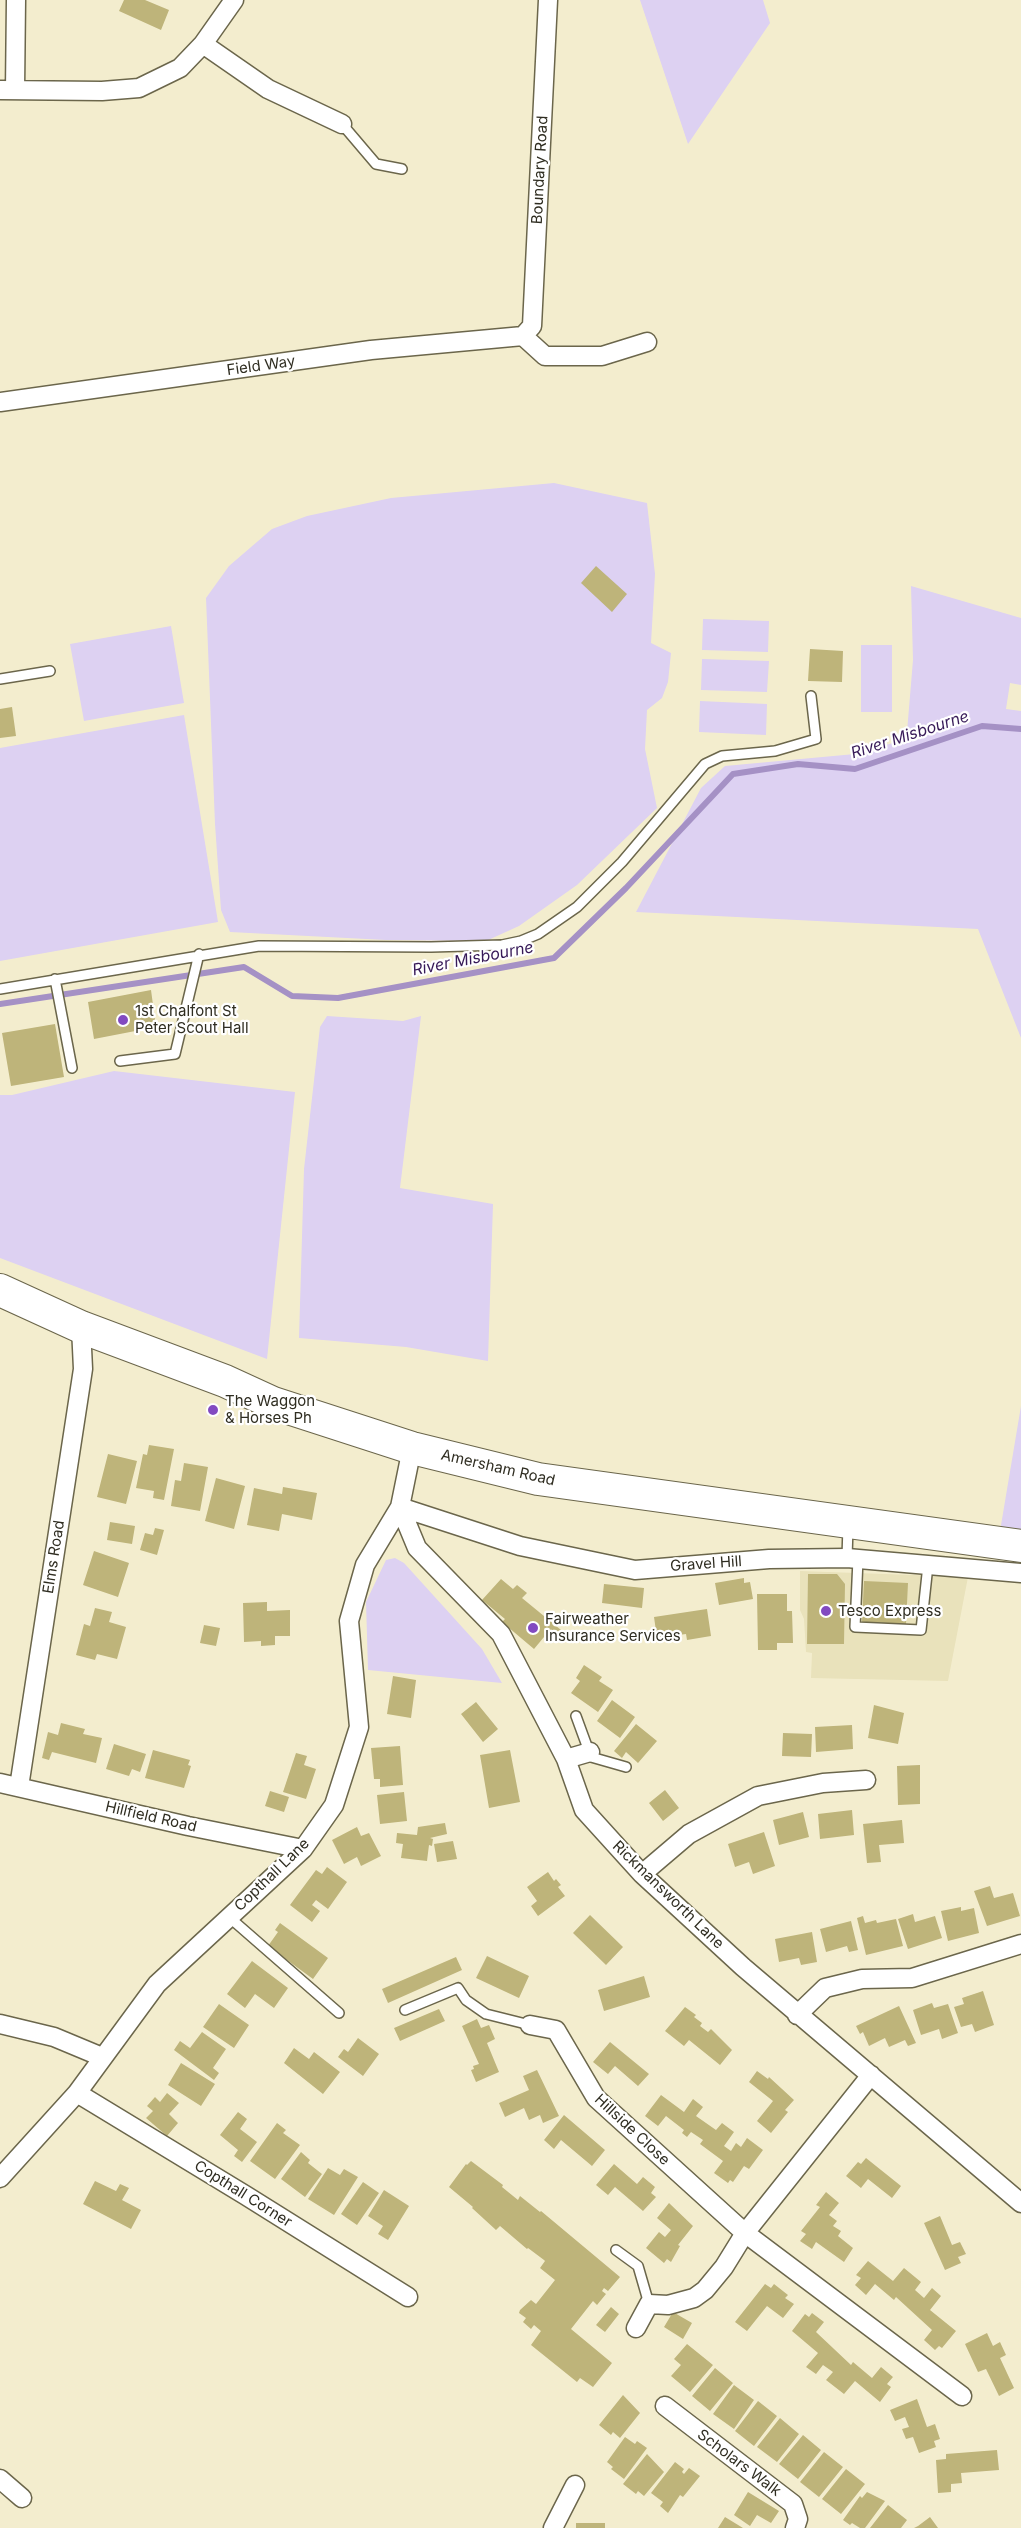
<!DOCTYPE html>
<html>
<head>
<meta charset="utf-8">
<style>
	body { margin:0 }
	canvas { display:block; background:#f3edce }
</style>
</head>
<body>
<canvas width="1021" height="2528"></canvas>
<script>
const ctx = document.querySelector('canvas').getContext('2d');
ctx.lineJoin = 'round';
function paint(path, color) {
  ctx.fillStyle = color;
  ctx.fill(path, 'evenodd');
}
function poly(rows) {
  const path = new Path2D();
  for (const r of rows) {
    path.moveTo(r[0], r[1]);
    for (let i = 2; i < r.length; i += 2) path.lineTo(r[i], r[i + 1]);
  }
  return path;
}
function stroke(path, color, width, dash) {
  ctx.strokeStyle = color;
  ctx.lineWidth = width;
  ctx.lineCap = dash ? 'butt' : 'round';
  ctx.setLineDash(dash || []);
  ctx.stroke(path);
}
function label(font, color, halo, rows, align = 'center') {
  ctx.font = font + ' Inter,sans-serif';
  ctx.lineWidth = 4.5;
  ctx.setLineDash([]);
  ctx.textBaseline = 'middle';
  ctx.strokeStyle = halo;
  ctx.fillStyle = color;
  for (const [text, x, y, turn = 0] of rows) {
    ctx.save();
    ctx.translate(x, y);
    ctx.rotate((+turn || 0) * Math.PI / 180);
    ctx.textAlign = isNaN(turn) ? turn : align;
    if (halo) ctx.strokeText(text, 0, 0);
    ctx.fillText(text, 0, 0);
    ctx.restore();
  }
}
const built = poly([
	[800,1571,968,1577,948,1681,811,1678,812,1653,806,1652,804,1619,800,1610]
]);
const green = poly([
	[640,0,763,0,770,23,688,144],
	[554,483,647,503,655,574,651,643,671,653,668,682,662,698,647,710,645,749,657,808,577,885,519,926,486,941,386,940,230,932,221,910,215,824,206,598,229,566,272,529,307,516,391,498],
	[911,586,1021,618,1021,685,1010,683,1006,709,1021,711,1021,1038,978,929,636,912,701,788,725,766,855,754,903,740,901,734,907,732,913,660],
	[703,619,769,621,768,652,702,650],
	[171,626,184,703,84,721,70,644],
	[861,645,892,645,892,712,861,712],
	[702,659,769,661,767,692,701,690],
	[700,701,767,704,766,735,699,732],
	[184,715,218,922,0,961,0,748],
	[327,1016,403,1021,421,1016,400,1188,493,1204,488,1361,406,1347,299,1338,304,1169,320,1027],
	[114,1071,295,1092,267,1359,0,1258,0,1095,12,1095],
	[1021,1406,1021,1546,998,1543],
	[395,1558,404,1563,482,1649,502,1683,368,1670,366,1602,386,1560]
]);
const stream = poly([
	[0,1004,244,967,292,996,338,998,554,958,626,888,733,774,798,764,855,769,982,726,1021,729]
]);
const building = poly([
	[124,0,145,0,169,10,161,30,119,11],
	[596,566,627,594,612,612,581,583],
	[810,649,843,651,842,682,808,681],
	[12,707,16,736,0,738,0,709],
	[151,990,156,1027,94,1039,88,1002],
	[55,1024,64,1077,11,1086,2,1033],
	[149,1445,174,1449,164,1500,153,1498,154,1491,136,1488,143,1454,147,1455],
	[108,1454,137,1461,126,1504,97,1497],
	[184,1463,208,1467,200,1511,171,1506,175,1480,181,1481],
	[216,1478,245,1486,234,1529,205,1521],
	[283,1487,317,1493,312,1520,282,1514,279,1531,247,1525,254,1488,282,1494],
	[110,1522,135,1526,132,1544,107,1540],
	[155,1528,164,1530,157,1555,140,1550,145,1533,153,1535],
	[94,1551,129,1563,118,1597,83,1585],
	[808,1574,837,1574,845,1584,844,1644,807,1644],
	[744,1578,744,1583,750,1582,753,1599,719,1605,715,1583],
	[501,1579,513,1589,517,1585,527,1593,522,1598,561,1630,556,1637,549,1631,534,1649,502,1622,505,1619,482,1600],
	[864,1581,908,1583,906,1624,862,1622],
	[604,1584,644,1588,642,1608,602,1603],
	[757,1594,787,1594,787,1611,792,1611,793,1643,777,1643,777,1650,758,1650],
	[267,1602,267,1611,290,1610,290,1636,275,1636,275,1645,261,1646,261,1641,244,1642,243,1603],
	[95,1608,112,1612,109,1622,126,1627,117,1659,97,1654,95,1660,76,1655,84,1624,90,1626],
	[707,1609,711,1636,687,1640,686,1634,657,1638,654,1617],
	[204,1625,220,1628,216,1646,200,1643],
	[584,1665,602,1677,599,1681,613,1690,598,1712,571,1693,580,1681,576,1678],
	[393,1676,416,1680,411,1718,387,1714],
	[612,1700,635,1717,620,1738,597,1721],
	[476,1702,498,1729,483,1742,461,1714],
	[874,1705,904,1713,898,1744,868,1738],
	[61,1723,85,1729,83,1734,102,1738,96,1763,52,1752,49,1760,42,1758,48,1732,58,1735],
	[636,1724,657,1741,638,1763,626,1752,622,1758,614,1751],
	[852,1725,853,1749,816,1752,815,1727],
	[783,1733,812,1734,811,1757,782,1756],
	[114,1744,146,1754,140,1772,132,1769,129,1776,106,1769],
	[400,1746,403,1785,380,1787,380,1779,374,1779,371,1748],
	[153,1750,190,1760,188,1765,191,1766,184,1788,145,1778],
	[510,1750,520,1802,489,1808,480,1755],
	[296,1753,307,1756,304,1765,316,1769,306,1799,283,1792],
	[920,1765,920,1804,898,1805,897,1766],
	[665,1790,679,1808,663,1821,649,1803],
	[270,1791,289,1797,284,1812,265,1806],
	[404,1792,407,1821,380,1824,377,1795],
	[852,1810,854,1835,820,1839,818,1814],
	[803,1812,809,1837,779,1845,773,1820],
	[902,1820,904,1843,879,1845,881,1862,867,1863,863,1824],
	[445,1823,447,1834,430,1838,433,1839,432,1846,429,1845,427,1861,401,1858,403,1844,396,1843,397,1833,417,1835,418,1827],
	[357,1827,361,1836,369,1833,381,1856,361,1866,357,1857,344,1864,332,1840],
	[764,1832,775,1866,753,1874,749,1862,735,1867,728,1844],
	[453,1841,457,1859,437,1862,434,1844],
	[327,1867,347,1882,328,1909,316,1900,312,1905,320,1911,312,1922,290,1905,316,1870,322,1874],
	[548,1872,554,1881,556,1879,561,1885,558,1887,565,1896,538,1916,531,1906,537,1901,527,1887],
	[990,1886,994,1898,1013,1893,1020,1916,987,1926,974,1891],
	[961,1907,961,1911,974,1908,979,1933,948,1941,941,1911],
	[913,1914,915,1922,935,1916,942,1938,908,1949,898,1919],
	[590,1915,623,1947,606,1965,573,1933],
	[863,1916,865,1923,876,1920,877,1923,896,1919,903,1946,866,1955,857,1918],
	[851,1921,858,1950,849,1952,847,1946,826,1952,820,1929],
	[280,1923,328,1958,313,1979,268,1946,278,1932,275,1930],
	[812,1932,817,1962,801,1965,799,1958,779,1962,775,1939],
	[487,1956,529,1976,519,1998,476,1978],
	[456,1957,462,1970,388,2003,382,1989],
	[252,1961,288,1988,274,2008,255,1994,245,2008,227,1994],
	[644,1976,650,1997,604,2011,598,1990],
	[983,1991,994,2025,975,2032,972,2024,961,2027,954,2007,964,2004,962,1998],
	[932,2003,934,2008,948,2004,958,2033,942,2039,939,2029,921,2035,913,2010],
	[219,2004,249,2025,234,2048,203,2027],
	[899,2006,916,2043,908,2046,905,2040,889,2047,885,2038,869,2046,863,2032,860,2034,856,2026],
	[685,2007,696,2015,694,2017,702,2023,700,2026,708,2032,711,2029,732,2050,720,2065,689,2040,684,2046,665,2031],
	[439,2009,445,2021,400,2041,394,2028],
	[477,2019,481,2028,489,2025,495,2039,487,2043,499,2072,476,2082,471,2070,474,2069,473,2066,479,2064,462,2026],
	[202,2032,226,2049,213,2068,219,2073,214,2080,174,2050,180,2041,190,2048],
	[358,2038,379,2054,363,2076,338,2057,344,2049,348,2052],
	[610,2042,649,2074,638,2086,615,2066,608,2074,593,2062],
	[294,2048,309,2059,314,2052,340,2072,323,2094,284,2063],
	[181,2063,215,2084,201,2106,168,2085],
	[537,2070,559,2116,543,2123,540,2115,529,2120,524,2108,505,2117,499,2103,529,2090,523,2076],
	[757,2071,768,2079,769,2077,794,2100,785,2110,788,2112,771,2133,757,2121,773,2101,749,2082],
	[167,2093,179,2103,169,2114,178,2123,167,2136,146,2118,153,2111,147,2106,155,2097,160,2102],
	[661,2095,684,2112,693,2099,703,2107,696,2116,716,2130,722,2123,734,2132,724,2146,731,2151,736,2143,741,2147,747,2138,763,2150,749,2169,744,2166,733,2182,730,2180,728,2183,714,2173,723,2161,700,2144,703,2140,691,2132,687,2137,682,2133,684,2130,666,2116,658,2126,645,2116],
	[238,2112,247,2119,240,2129,257,2142,242,2162,234,2156,238,2150,220,2135],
	[564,2115,605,2150,592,2166,561,2140,554,2149,544,2140],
	[277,2123,286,2130,283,2133,300,2145,275,2179,250,2161],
	[301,2152,310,2160,308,2163,322,2174,305,2197,281,2179],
	[866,2158,901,2186,892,2198,868,2179,861,2188,846,2176,858,2162,861,2164],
	[471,2161,503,2185,502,2187,518,2200,520,2196,540,2212,541,2211,620,2277,608,2291,604,2288,602,2291,606,2294,597,2305,593,2301,571,2329,612,2363,593,2387,580,2378,577,2382,531,2345,541,2331,534,2325,531,2329,523,2322,526,2318,519,2313,520,2310,531,2300,536,2304,555,2280,540,2268,545,2261,544,2260,528,2248,527,2249,500,2226,496,2230,472,2208,473,2207,449,2187,466,2164,467,2165],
	[614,2164,637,2184,643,2177,655,2187,651,2193,656,2197,643,2211,615,2187,608,2195,596,2185],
	[328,2168,340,2175,344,2169,358,2177,334,2215,308,2199],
	[95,2181,116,2191,120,2184,129,2188,122,2200,141,2210,131,2229,83,2204],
	[363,2182,379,2193,357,2225,341,2214],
	[384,2190,409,2206,388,2240,378,2234,383,2226,368,2216],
	[826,2192,839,2203,829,2215,837,2221,833,2226,841,2231,838,2236,853,2248,844,2262,816,2242,812,2249,800,2241,806,2234,801,2231,820,2207,816,2205],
	[669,2203,693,2226,678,2245,680,2246,671,2262,667,2259,664,2263,646,2248,659,2232,665,2237,671,2230,657,2218],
	[940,2216,952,2245,960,2242,966,2254,958,2257,961,2263,945,2270,924,2223],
	[868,2261,893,2281,904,2268,921,2282,915,2290,924,2298,932,2288,941,2296,930,2310,956,2331,942,2348,939,2346,935,2350,924,2340,932,2330,896,2297,894,2300,875,2284,866,2295,855,2285,861,2278,856,2275],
	[765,2284,771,2288,774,2284,788,2295,785,2298,794,2304,783,2318,767,2306,747,2331,735,2322],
	[611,2307,619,2314,605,2332,596,2325],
	[673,2312,692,2323,683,2339,664,2327],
	[812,2313,824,2322,816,2332,851,2365,853,2362,872,2378,881,2367,893,2377,887,2384,891,2387,880,2402,855,2381,844,2394,826,2380,833,2372,823,2365,816,2374,806,2367,818,2353,792,2331,805,2314,809,2317],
	[987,2333,993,2346,1000,2342,1006,2355,1000,2358,1014,2388,999,2396,986,2369,978,2372,965,2344],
	[687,2344,713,2365,690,2392,671,2376,681,2365,674,2359],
	[715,2368,733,2383,710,2411,692,2396],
	[734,2385,754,2400,734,2429,713,2414],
	[623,2395,640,2413,620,2438,613,2432,611,2435,599,2425],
	[917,2399,927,2427,935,2424,940,2439,934,2441,936,2447,919,2453,913,2437,906,2439,902,2429,909,2427,905,2417,895,2421,890,2410],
	[758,2401,777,2416,754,2446,735,2431],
	[780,2418,799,2434,777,2462,757,2447],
	[803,2435,821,2450,798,2479,779,2464],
	[625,2437,635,2444,637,2441,647,2448,624,2479,611,2469,613,2467,607,2462],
	[997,2450,999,2470,961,2473,962,2483,951,2484,951,2492,938,2493,936,2460,946,2459,946,2454],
	[824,2452,843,2467,819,2497,800,2482],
	[647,2454,664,2472,644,2496,638,2491,636,2494,623,2484],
	[675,2462,684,2469,682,2472,684,2474,689,2468,700,2476,683,2497,680,2495,668,2513,660,2506,663,2502,651,2493],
	[846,2469,865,2484,841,2514,822,2499],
	[748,2492,779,2511,771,2523,757,2515,750,2526,734,2515],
	[867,2492,885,2501,865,2528,860,2528,852,2523,850,2525,843,2520,860,2496,862,2498],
	[888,2505,907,2520,901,2528,870,2528],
	[725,2517,743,2528,718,2528],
	[930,2517,938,2528,914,2528,918,2526],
	[576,2523,605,2523,605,2528,576,2528]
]);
const service = poly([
	[342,124,376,164,402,169],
	[0,679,50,671],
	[55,979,72,1068],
	[0,989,259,946,431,947,502,945,521,941,538,934,577,907,622,862,705,764,722,756,775,751,816,739,811,696],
	[120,1061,175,1054,199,954],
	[847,1558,848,1526],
	[858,1559,855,1627,921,1630,928,1565],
	[576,1716,591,1757,626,1767],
	[229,1917,339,2013],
	[405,2010,458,1988,466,2000,486,2014,530,2025],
	[616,2250,638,2266,649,2304]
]);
const minor = poly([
	[203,44,268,89,342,124],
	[0,90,102,91,139,88,180,68,203,44,234,0],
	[15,90,16,0],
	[523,336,532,326,548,0],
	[523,336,545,356,602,356,647,342],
	[0,402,371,350,523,336],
	[412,1448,400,1507,417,1548,501,1634,566,1759,584,1810,642,1874,743,1967,1021,2203],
	[400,1507,520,1546,635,1570,769,1559,847,1558,1021,1573],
	[566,1759,590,1752],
	[0,1783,188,1826,303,1849],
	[19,1787,83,1369,81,1327],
	[642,1874,689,1834,758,1796,823,1783,866,1780],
	[797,2015,825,1988,862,1979,912,1978,1021,1944],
	[0,2024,54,2037,102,2057],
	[530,2025,556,2030,596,2098,745,2233,962,2396],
	[77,2093,245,2195,408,2297],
	[0,2178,77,2093,157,1984,303,1849,334,1805,359,1727,349,1621,365,1565,400,1507],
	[636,2328,649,2304,668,2305,694,2298,705,2290,724,2267,745,2233,871,2075],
	[665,2406,793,2504,798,2519,795,2528],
	[0,2479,22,2498],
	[553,2528,575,2485]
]);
const trunk = poly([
	[0,1290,81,1327,225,1381,273,1403,412,1448,538,1479,1021,1546]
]);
const markers = [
	[123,1020,6,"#824ac1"],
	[213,1410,6,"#824ac1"],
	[826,1611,6,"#824ac1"],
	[533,1628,6,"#824ac1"]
];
const streetNames = [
	["Boundary Road",540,170,-87],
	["Field Way",261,366,-8],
	["Amersham Road",498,1468,13],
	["Elms Road",54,1557,-81],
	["Gravel Hill",706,1564,-4],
	["Hillfield Road",151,1817,13],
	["Copthall Lane",272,1875,-44],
	["Rickmansworth Lane",668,1895,44],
	["Hillside Close",632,2130,43],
	["Copthall Corner",243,2194,32],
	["Scholars Walk",739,2463,37]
];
const poiNames = [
	["1st Chalfont St",135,1011],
	["Peter Scout Hall",135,1028],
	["The Waggon",225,1401],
	["& Horses Ph",225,1418],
	["Tesco Express",838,1611],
	["Fairweather",545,1619],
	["Insurance Services",545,1636]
];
const waterNames = [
	["River Misbourne",910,735,-18],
	["River Misbourne",473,959,-11]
];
paint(built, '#e9e2bb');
paint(green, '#ddd1f2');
stroke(stream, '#a591c5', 6);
paint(building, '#beb47a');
stroke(service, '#6b664b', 12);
stroke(minor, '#6b664b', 21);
stroke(trunk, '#6b664b', 34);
stroke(service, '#fff', 9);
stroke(minor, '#fff', 18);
stroke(trunk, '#fff', 32);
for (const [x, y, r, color] of markers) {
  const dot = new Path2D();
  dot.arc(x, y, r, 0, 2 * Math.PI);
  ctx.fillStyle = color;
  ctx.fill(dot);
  stroke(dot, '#fff', 2);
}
label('15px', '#2f2d21', '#fff', streetNames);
label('15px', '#2f2d21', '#fff', poiNames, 'left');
label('italic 16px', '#371a58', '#fff', waterNames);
</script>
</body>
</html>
